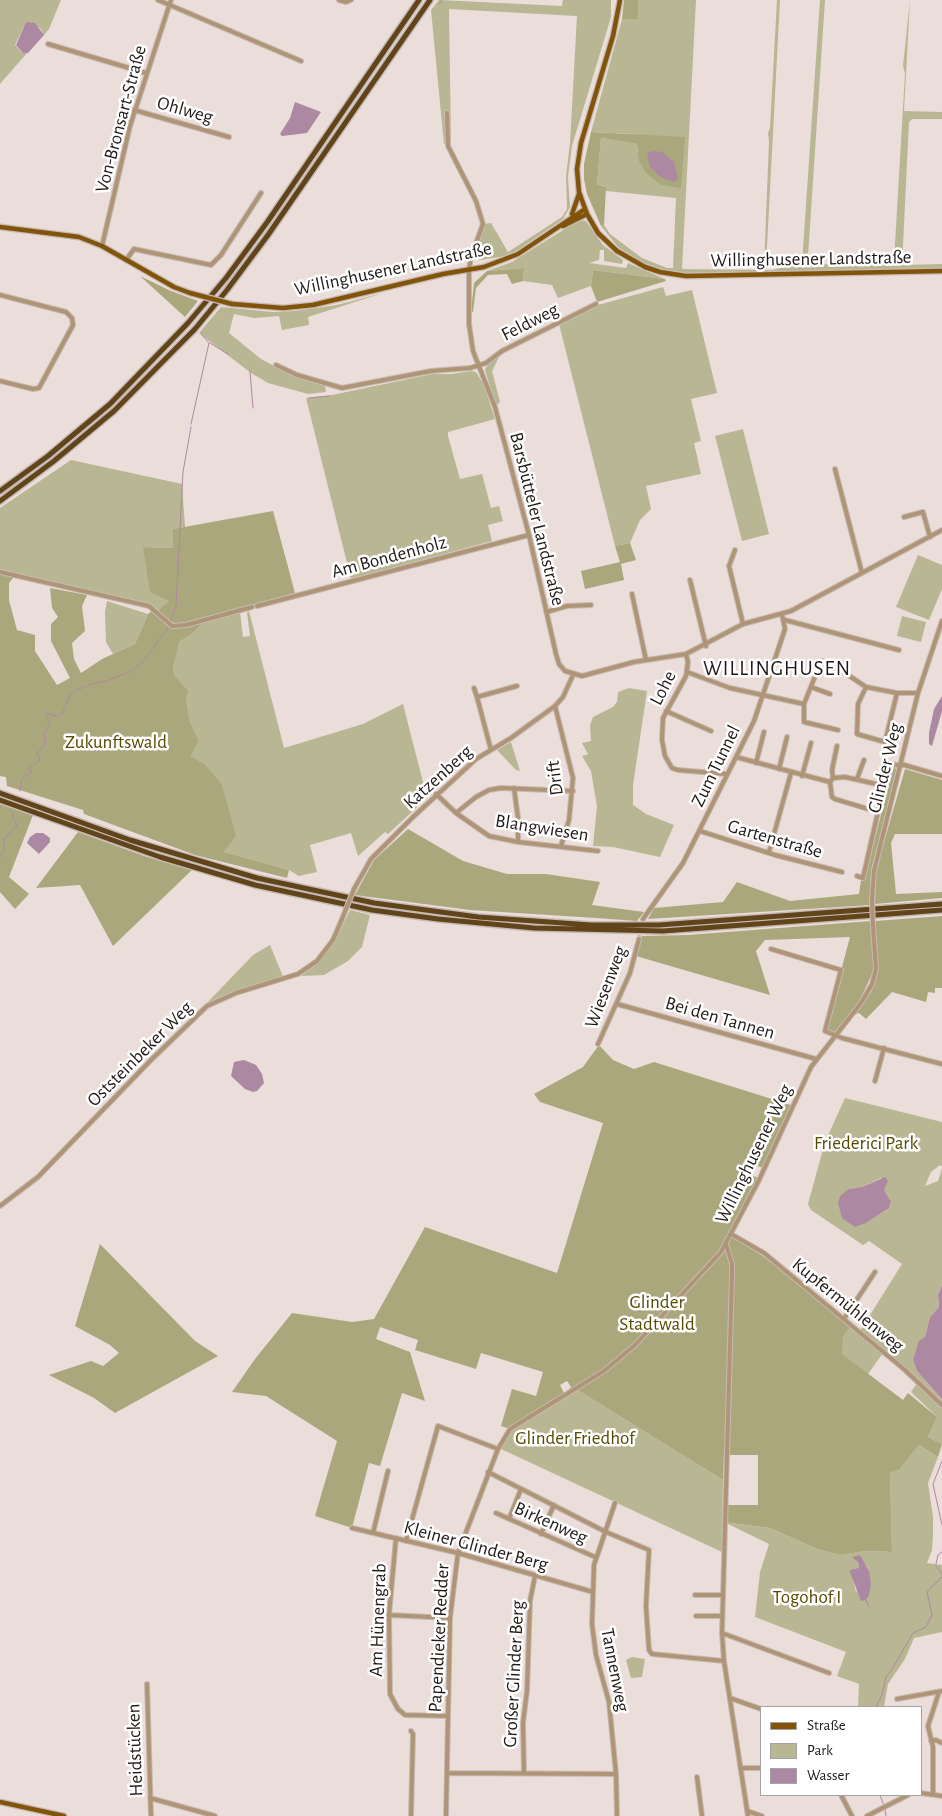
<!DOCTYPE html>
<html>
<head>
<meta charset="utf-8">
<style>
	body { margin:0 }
	#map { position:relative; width:942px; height:1816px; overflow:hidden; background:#ebddd9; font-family:"Alegreya Sans",sans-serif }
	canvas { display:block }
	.legend { position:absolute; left:760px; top:1706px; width:162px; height:90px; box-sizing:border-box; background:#fff; border:1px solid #a5a3a3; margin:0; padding:6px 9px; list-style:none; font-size:15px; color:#1f1a18 }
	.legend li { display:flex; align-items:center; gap:10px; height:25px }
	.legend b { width:25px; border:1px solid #a5a3a3 }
</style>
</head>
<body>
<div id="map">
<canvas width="942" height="1816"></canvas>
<ul class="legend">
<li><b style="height:6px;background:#82540a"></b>Straße</li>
<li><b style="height:14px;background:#b9b694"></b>Park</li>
<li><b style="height:14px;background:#ad88a2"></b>Wasser</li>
</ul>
</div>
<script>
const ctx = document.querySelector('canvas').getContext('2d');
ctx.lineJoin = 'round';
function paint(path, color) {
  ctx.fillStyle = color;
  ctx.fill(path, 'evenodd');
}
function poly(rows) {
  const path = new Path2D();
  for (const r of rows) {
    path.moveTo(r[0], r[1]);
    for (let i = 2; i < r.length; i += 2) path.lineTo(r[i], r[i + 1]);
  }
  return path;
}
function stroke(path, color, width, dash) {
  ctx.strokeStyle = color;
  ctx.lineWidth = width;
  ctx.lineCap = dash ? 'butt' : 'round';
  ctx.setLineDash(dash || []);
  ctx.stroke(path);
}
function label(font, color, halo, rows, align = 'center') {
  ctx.font = font + ' "Alegreya Sans",sans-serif';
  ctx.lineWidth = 5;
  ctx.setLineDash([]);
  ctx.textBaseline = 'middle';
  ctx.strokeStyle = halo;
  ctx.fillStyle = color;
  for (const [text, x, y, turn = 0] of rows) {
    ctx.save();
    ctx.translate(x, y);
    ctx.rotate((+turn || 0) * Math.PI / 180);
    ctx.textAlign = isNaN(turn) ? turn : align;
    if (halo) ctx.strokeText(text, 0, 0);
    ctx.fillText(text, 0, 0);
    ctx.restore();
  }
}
const green = poly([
	[0,0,61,0,49,29,44,35,40,28,26,22,15,45,23,53,27,53,0,84],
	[439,0,562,6,563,0,611,0,611,17,572,146,568,177,570,207,563,219,515,252,506,256,480,260,476,258,484,224,491,223,508,252,562,217,567,209,566,176,570,143,577,16,449,9,451,143,444,144,431,10],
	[638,0,696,0,682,269,772,270,802,263,820,0,825,0,808,256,817,261,832,266,890,264,894,261,905,73,903,66,910,0,904,111,942,112,942,119,912,119,909,122,902,265,942,264,942,270,685,273,667,271,641,262,618,247,601,226,604,225,610,234,642,258,667,268,673,268,676,198,606,191,606,187,597,186,601,138,638,144,637,150,661,185,633,134,591,132,622,19,637,19],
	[777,0,780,0,766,266,764,266,769,141,768,133,770,128],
	[579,220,586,221,603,245,623,260,622,264,604,261,604,250,600,250,599,260,589,263,626,268,628,263,665,279,593,270,591,286,558,298,552,285,523,281,524,268,487,271,512,262],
	[663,287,666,296,692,290,717,393,691,399,701,441,694,443,701,474,646,486,651,509,640,520,630,543,615,546,559,324,598,305],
	[383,293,308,317,309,325,282,330,279,316,254,318,234,314,229,333,261,359,295,377,325,386,326,392,308,394,268,383,251,373,199,333,221,307,272,312,294,311,337,305],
	[500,355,492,371,500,402,496,406,485,370,488,364],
	[471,371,476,372,484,385,495,419,448,432,448,436,460,479,482,474,491,508,499,506,503,521,488,525,492,541,351,579,306,398,332,395,432,374,452,374],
	[743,429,769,534,742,541,715,436],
	[71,460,182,484,185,527,173,529,173,548,143,547,170,601,158,610,146,604,0,571,0,508],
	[918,555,942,565,942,589,929,620,896,607],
	[107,601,148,614,135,644,113,654,106,642,105,612],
	[249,611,284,748,363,724,403,704,427,798,388,834,385,832,358,856,351,833,310,845,317,872,299,876,289,870,224,852,235,836,222,784,205,764,191,756,199,741,190,722,186,699,187,691,175,676,173,667,176,650,179,642,192,634,204,622,240,612,243,637,250,636,247,613],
	[902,616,926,622,921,642,897,636],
	[629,688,647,691,633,785,633,805,646,814,674,825,660,857,613,847,593,846,597,806,591,771,582,756,588,754,582,743,591,741,590,725,593,717,613,707,617,702,618,692],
	[511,742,520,771,516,770,497,750],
	[350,910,370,915,362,947,348,961,324,975,301,976,318,963,334,942],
	[270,945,284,979,238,990,206,1004,253,955],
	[845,1098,942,1122,942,1166,940,1165,931,1172,925,1186,938,1181,942,1168,942,1285,938,1295,939,1307,930,1317,925,1337,913,1360,917,1371,942,1399,942,1403,860,1331,902,1264,869,1241,863,1245,811,1210,808,1204,825,1142],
	[881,1178,887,1181,884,1190,891,1203,889,1208,866,1223,849,1189,862,1187],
	[851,1326,883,1353,868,1374,841,1354,843,1337],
	[917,1383,942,1405,942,1444,928,1437,937,1417,911,1392],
	[576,1389,723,1480,722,1552,499,1448,510,1429],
	[919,1445,938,1457,928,1483,933,1517,933,1536,932,1550,927,1563,942,1565,942,1632,914,1638,905,1659,888,1684,884,1707,858,1707,859,1684,837,1676,846,1652,755,1617,760,1572,769,1544,724,1522,770,1528,817,1549,840,1555,866,1551,892,1552,890,1471,899,1470],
	[856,1560,866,1565,869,1571,856,1592,852,1574,859,1568,858,1562],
	[632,1657,645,1659,642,1677,631,1678,626,1660]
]);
const forest = poly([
	[624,0,638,0,638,19,622,19],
	[591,132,685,137,681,188,661,185,646,173,639,161,637,144,601,138,597,185,606,187,604,225,601,226,587,194,584,179,584,164],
	[524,268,523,281,512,284,507,274,488,275,476,288,473,312,471,312,474,283,487,271],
	[593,270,665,279,666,281,597,302,591,286],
	[140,276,171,291,198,301,185,317],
	[273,511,295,593,192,622,178,624,168,621,158,610,169,601,150,592,143,547,173,548,173,529],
	[630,543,636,560,621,564,624,580,585,589,581,571,620,562,615,546],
	[0,574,14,577,9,583,9,600,17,630,35,635,35,651,57,685,70,678,51,641,51,624,58,617,52,608,50,588,87,595,82,606,85,631,72,643,74,659,81,673,102,659,135,644,148,614,153,610,168,626,178,628,204,622,192,634,179,642,173,667,175,676,188,691,186,699,190,722,199,741,191,756,205,764,222,784,236,836,224,852,289,870,287,878,195,855,84,814,83,810,7,786,6,777,0,776],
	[893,768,898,769,871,870,870,905,648,919,654,908,723,902,737,882,790,901,859,894,861,880,864,881],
	[905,769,942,780,942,834,895,834,891,843,896,894,942,892,942,898,875,904,876,870],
	[0,804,33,815,9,877,29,894,15,909,0,892],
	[408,829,463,861,507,874,546,874,600,882,592,905,644,912,637,921,596,918,470,910,355,895,374,860],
	[78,832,147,857,192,870,113,946,80,885,36,888],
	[942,916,942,988,935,988,935,993,928,992,926,1002,892,992,866,1019,859,1013,851,1016,871,992,878,972,875,921],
	[871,921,874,970,859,1002,833,1035,825,1031,850,937,765,940,756,951,770,995,636,956,642,936,688,935],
	[599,1045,613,1060,634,1069,654,1062,794,1106,763,1168,744,1161,741,1170,758,1178,729,1235,763,1256,851,1326,843,1337,842,1354,903,1400,908,1393,937,1417,928,1437,942,1444,938,1457,919,1445,899,1470,890,1472,892,1552,866,1551,840,1555,817,1549,770,1528,724,1522,724,1505,758,1505,758,1455,724,1455,723,1480,576,1389,570,1392,569,1389,571,1387,567,1381,560,1385,565,1395,510,1429,501,1426,512,1389,536,1396,543,1372,481,1353,476,1369,415,1350,418,1340,380,1327,376,1339,410,1352,425,1401,402,1393,380,1466,369,1463,352,1528,315,1516,337,1441,266,1396,232,1392,255,1359,292,1313,352,1322,374,1319,425,1227,557,1273,603,1123,540,1102,534,1094,583,1067],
	[100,1244,195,1341,218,1356,115,1413,94,1398,49,1375,91,1361,103,1366,119,1353,110,1345,75,1326]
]);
const water = poly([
	[26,22,35,23,44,35,28,53,23,53,16,45],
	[295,102,321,112,307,133,282,136,280,134,290,118],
	[654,151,662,152,674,162,678,178,674,182,661,177,650,167,647,156,649,152],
	[942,696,942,711,932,746,929,744,929,733,934,709],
	[36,833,43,833,50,838,50,842,39,854,27,843,30,837],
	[244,1060,256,1065,262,1074,264,1083,257,1091,253,1092,245,1089,231,1076,234,1062],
	[885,1177,888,1181,884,1190,891,1202,889,1208,866,1223,855,1227,842,1218,838,1203,840,1196,849,1189,862,1187],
	[942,1285,942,1399,917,1371,913,1360,919,1341,925,1337,930,1317,939,1307,938,1295],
	[860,1555,869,1571,871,1584,869,1595,866,1600,861,1601,850,1572,850,1570,859,1568,858,1562,852,1557]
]);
const stream = poly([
	[439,4,442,0],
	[210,343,228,354],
	[250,371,253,408],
	[309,398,329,396],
	[191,424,209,343,201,334],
	[171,620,176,606,183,472,191,427],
	[34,764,40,761,37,753,45,745,44,732,50,725,46,713,57,716,63,713,69,696,74,691,92,684,107,681,129,672,142,663,168,628],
	[20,791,22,778,31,773,29,767,32,765],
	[0,857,4,852,4,839,17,825,13,818,13,812],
	[942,1461,933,1484,942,1525],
	[936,1564,938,1555,942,1552],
	[936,1566,942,1574],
	[866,1600,869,1607],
	[876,1707,882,1695,886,1677,891,1671,913,1633,926,1627,932,1615,927,1592,942,1577],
	[880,1795,884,1806],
	[885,1810,886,1816]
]);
const minorTunnel = poly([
	[639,939,643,919]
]);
const minor = poly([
	[158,0,301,61],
	[339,0,346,2,351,0],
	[48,44,146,73],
	[134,110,229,137],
	[447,113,448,146,476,201,483,224,471,257,469,270,469,324,473,351,495,407,529,535,556,654,559,664,565,671,582,676,634,662,686,654,743,624,791,611,942,530],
	[102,246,130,126,171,0],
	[126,260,134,249,211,265,221,255,261,193],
	[0,295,66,312,72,318,73,325,39,388,33,389,0,381],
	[276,365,297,375,342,388,431,371,470,368,486,363,502,351,596,304],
	[835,469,862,573],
	[904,517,923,512,930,537],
	[735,550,729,566,743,624],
	[0,572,149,606,172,626,186,625,252,607],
	[690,580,706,646],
	[632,594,646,660],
	[257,606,529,535],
	[546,612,567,606,591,605],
	[785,620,899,650],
	[686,654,688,662,686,676,663,718,662,740,665,756,672,768,678,770,726,774],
	[833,665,866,687,858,704,857,734,885,742,897,693,866,687],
	[687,672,730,688,804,704,818,669,822,661,833,665,828,674,818,669],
	[811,687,830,694],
	[474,688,477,697],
	[897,693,918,693],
	[804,704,804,722,838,730],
	[555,706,573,778,569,820,561,846],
	[666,711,711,731],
	[491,750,477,697,517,686],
	[736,757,830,782,833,778,845,777,885,786],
	[756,763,764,732],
	[901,764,942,776],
	[779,769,787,737],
	[802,776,811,743],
	[833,778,832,770,837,746],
	[857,779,864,760],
	[830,782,832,797,835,799,878,812],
	[514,788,518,818,518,842],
	[436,794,456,813,489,836,518,842,598,851],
	[456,813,476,797,489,790,501,788,573,791],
	[700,831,775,855,842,872],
	[769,852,791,773],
	[857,876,863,878,878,812,892,764,901,766],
	[354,889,371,859,413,817,476,759,511,738,555,706,563,697,573,675],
	[872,901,874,871,918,693,942,621],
	[643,919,683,863,754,721,785,629,782,614],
	[771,949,841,970,825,1031,842,1038,942,1064],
	[617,1004,816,1059],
	[598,1044,630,973,639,939],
	[875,1081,884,1048],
	[0,1206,38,1177,152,1059,207,1006,236,993,298,974,317,961,333,940,342,919],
	[731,1234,764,1253,905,1370,942,1405],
	[726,1244,732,1264,732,1274,722,1633,724,1661,748,1816],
	[844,1319,875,1272],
	[488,1472,606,1532,649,1550,646,1606,649,1650,652,1654,724,1661],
	[615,1503,594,1565,592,1624,596,1655,609,1702,616,1774,617,1816],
	[496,1513,595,1557],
	[509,1519,521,1489],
	[352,1528,458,1553,593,1592],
	[373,1533,388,1471],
	[541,1534,554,1505],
	[396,1538,389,1615,390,1694,398,1709,405,1715,448,1716],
	[406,1541,438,1426,498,1449],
	[695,1595,722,1595],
	[389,1615,450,1618],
	[696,1616,721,1616],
	[722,1633,829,1673],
	[147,1684,151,1816],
	[730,1698,761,1709],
	[897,1699,942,1691],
	[411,1731,413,1734,411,1816],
	[931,1741,936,1740,942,1743],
	[742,1768,761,1768],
	[447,1773,616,1774],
	[524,1773,523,1723,527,1691,530,1601,535,1576],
	[697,1777,702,1816],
	[921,1793,942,1796],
	[933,1794,933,1747,928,1726,939,1692],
	[841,1795,852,1816],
	[150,1798,215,1816],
	[747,1811,762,1816],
	[446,1816,450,1618,458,1553,498,1449,510,1429,604,1371,635,1345,721,1252,759,1180,811,1067,861,1003,872,984,876,969,873,926],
	[867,1816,908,1795]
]);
const major = poly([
	[620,0,613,36,581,143,577,169,579,192,587,214,598,233,617,251,645,267,660,272,686,276,942,271],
	[572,214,579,194],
	[563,226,587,214],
	[0,227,79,237,102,246,174,287,190,293],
	[232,304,283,308,313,305,443,274,484,267,518,254,585,209],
	[0,1802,64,1816]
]);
const highway = poly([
	[0,491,48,456,110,404,188,323,226,278,268,221,419,0],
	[0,501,54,461,114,411,195,329,227,290,268,235,430,0],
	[0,793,130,840,257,878,374,903,478,917,591,925,659,925,942,904],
	[0,800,160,857,255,885,372,910,438,919,534,928,663,931,942,910]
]);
const minorBridge = poly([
	[872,901,873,926],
	[342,919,354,889]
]);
const majorBridge = poly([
	[190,293,232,304]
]);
const streetNames = [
	["Ohlweg",185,110,16],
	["Von-Bronsart-Straße",121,119,-75],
	["Willinghusener Landstraße",811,259,-1],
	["Willinghusener Landstraße",393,269,-12],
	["Feldweg",530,322,-27],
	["Barsbütteler Landstraße",537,519,76],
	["Am Bondenholz",389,557,-15],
	["Lohe",663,688,-63],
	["Zum Tunnel",716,766,-64],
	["Glinder Weg",885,768,-76],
	["Katzenberg",438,777,-42],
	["Drift",555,778,-97],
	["Blangwiesen",542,828,9],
	["Gartenstraße",775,839,16],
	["Wiesenweg",606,987,-69],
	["Bei den Tannen",720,1018,16],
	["Oststeinbeker Weg",140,1054,-45],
	["Willinghusener Weg",754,1154,-64],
	["Kupfermühlenweg",848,1305,39],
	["Birkenweg",551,1523,24],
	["Kleiner Glinder Berg",476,1546,15],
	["Am Hünengrab",378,1620,-88],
	["Papendieker Redder",439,1638,-87],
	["Tannenweg",615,1670,79],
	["Großer Glinder Berg",514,1674,-87],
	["Heidstücken",135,1750,-92]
];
const parkNames = [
	["Zukunftswald",116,742],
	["Friederici Park",866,1143],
	["Glinder",657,1302],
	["Stadtwald",657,1324],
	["Glinder Friedhof",575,1438],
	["Togohof I",807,1597]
];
const quarterNames = [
	["WILLINGHUSEN",777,669]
];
paint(green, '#b9b694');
paint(forest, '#aba77d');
paint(water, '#ad88a2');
stroke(stream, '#ad88a2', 1);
stroke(minorTunnel, '#c2b6b2', 4, [4, 2]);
stroke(minor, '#c6bab6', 6);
stroke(major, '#c6bab6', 7);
stroke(highway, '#c6bab6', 8);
stroke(minor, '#af9576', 4);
stroke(major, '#82540a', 4.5);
stroke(highway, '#62441a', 5);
stroke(minorBridge, '#c6bab6', 6, []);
stroke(majorBridge, '#c6bab6', 7, []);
stroke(minorBridge, '#af9576', 4);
stroke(majorBridge, '#82540a', 4.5);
label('19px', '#1f1a18', '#fff', streetNames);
label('19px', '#544c00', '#fff', parkNames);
ctx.letterSpacing = '1px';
label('21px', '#1f1a18', '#fff', quarterNames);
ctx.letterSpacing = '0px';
</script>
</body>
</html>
